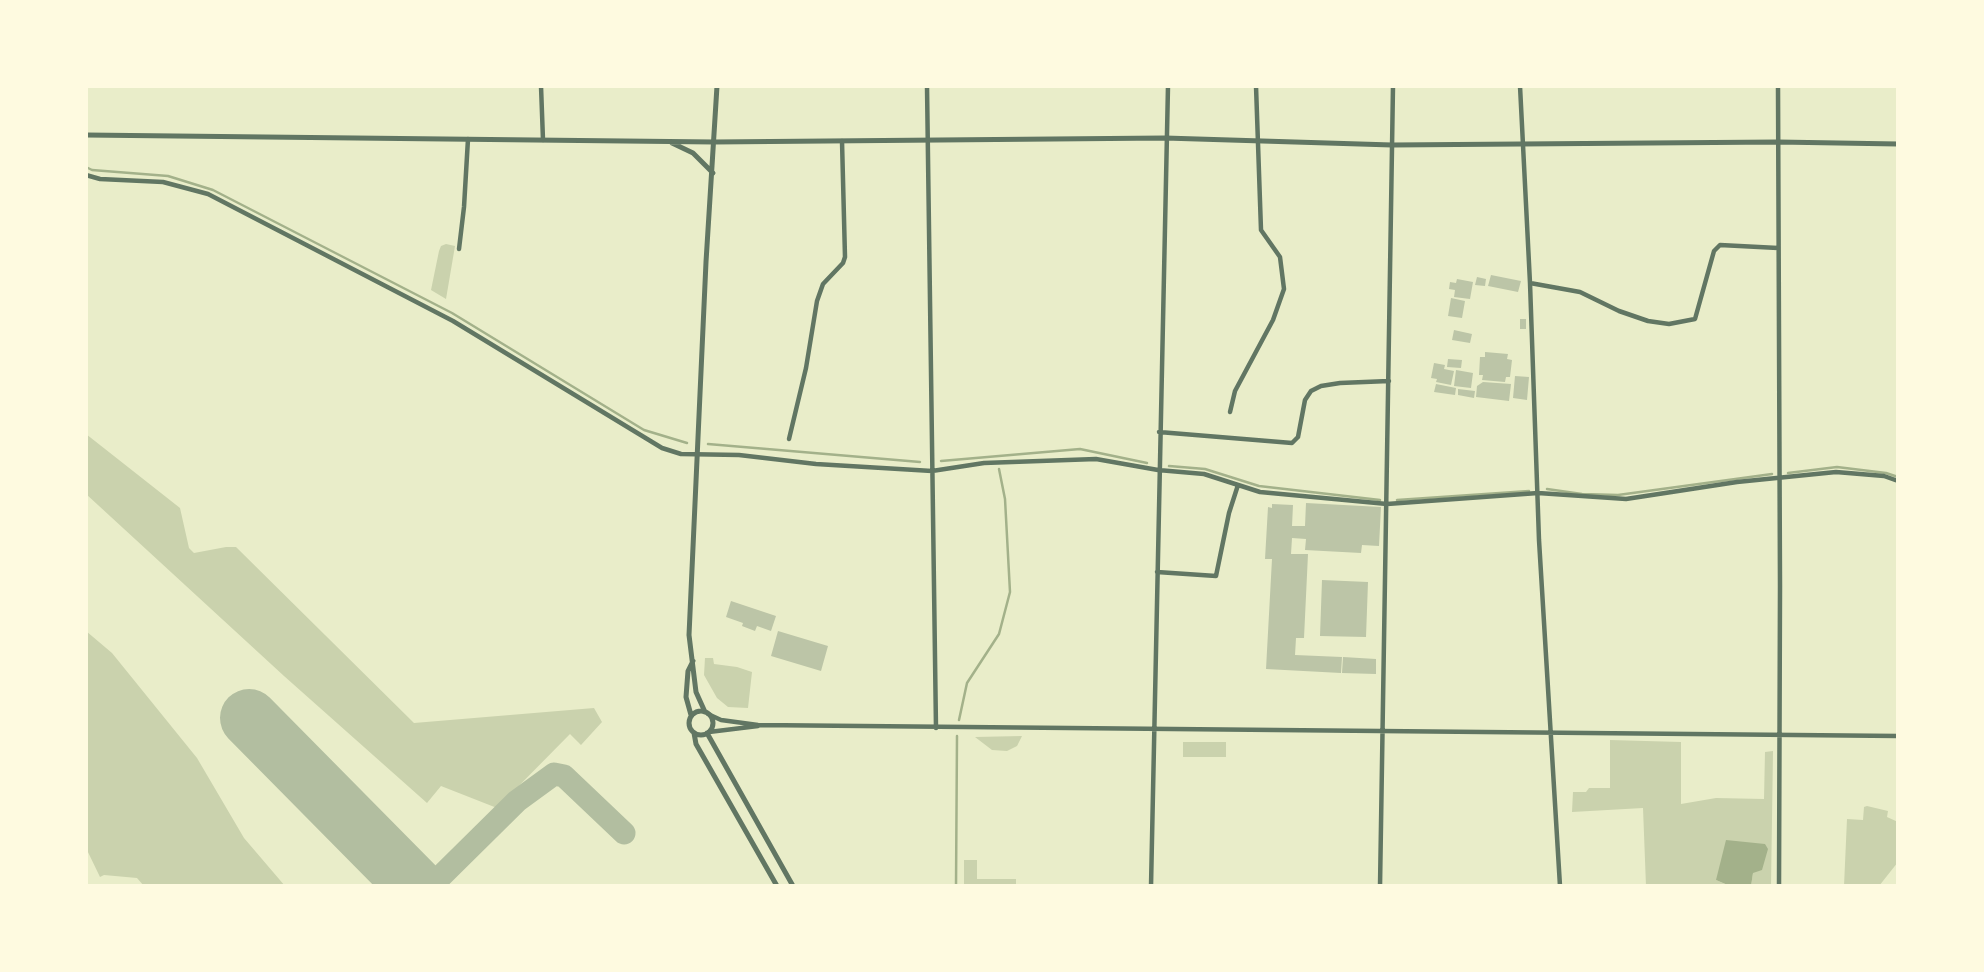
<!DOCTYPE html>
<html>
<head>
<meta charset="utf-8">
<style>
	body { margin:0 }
	#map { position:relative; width:1984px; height:972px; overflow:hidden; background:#e9edc9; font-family:"PT Sans Narrow",sans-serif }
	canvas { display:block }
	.frame { position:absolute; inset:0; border:88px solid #fefae0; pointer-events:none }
</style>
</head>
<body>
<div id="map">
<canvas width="1984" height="972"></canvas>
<div class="frame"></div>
</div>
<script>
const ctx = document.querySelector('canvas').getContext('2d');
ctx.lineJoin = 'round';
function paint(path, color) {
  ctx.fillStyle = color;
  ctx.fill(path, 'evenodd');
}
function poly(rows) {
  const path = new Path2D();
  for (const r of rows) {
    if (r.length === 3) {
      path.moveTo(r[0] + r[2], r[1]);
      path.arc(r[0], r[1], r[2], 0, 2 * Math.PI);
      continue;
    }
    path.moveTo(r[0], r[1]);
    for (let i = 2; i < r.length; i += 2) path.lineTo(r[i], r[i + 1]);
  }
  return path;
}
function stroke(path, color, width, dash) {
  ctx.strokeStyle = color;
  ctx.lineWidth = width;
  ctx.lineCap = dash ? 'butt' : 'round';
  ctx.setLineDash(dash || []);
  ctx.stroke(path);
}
const green = poly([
	[446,244,455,246,446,299,431,290,439,251,441,246],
	[86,434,180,508,189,548,194,553,226,547,236,547,414,723,594,708,602,722,581,745,570,734,497,808,441,786,427,803,284,676,86,494],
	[86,631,112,653,197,758,244,838,285,886,144,886,137,878,104,875,100,877,86,848],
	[705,658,713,658,714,664,737,667,752,672,748,708,728,707,717,698,704,675],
	[1022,736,1017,746,1007,751,992,750,975,737],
	[1610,740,1681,742,1681,804,1716,798,1764,799,1765,752,1773,751,1771,886,1751,886,1753,873,1716,880,1730,886,1646,886,1643,808,1572,812,1573,792,1586,792,1589,788,1610,788],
	[1183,742,1226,742,1226,757,1183,757],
	[1867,806,1888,811,1887,817,1898,822,1898,862,1879,886,1844,886,1847,819,1863,820,1864,807],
	[964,860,977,860,977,879,1016,879,1016,886,964,886]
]);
const water = poly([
	[1726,840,1765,844,1768,849,1762,870,1753,873,1751,886,1730,886,1716,880]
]);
const stream = poly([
	[86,167,92,170,168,176,213,190,452,313,644,430,687,443],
	[708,444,920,462],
	[941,461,1080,449,1147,463],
	[1169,466,1205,469,1259,486,1380,500],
	[1788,473,1837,467,1886,473,1898,477],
	[1547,489,1582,494,1618,495,1772,474],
	[1397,500,1529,491],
	[959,720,967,683,999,634,1010,592,1005,499,999,469],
	[956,886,957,736]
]);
const taxiway = poly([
	[431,886,517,801,554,774,564,776,624,833]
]);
const runway = poly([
	[249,718,415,886]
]);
const building = poly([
	[1491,275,1521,281,1518,292,1488,286],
	[1477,277,1486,279,1485,286,1475,285],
	[1457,279,1473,282,1470,299,1454,297,1455,290,1449,289,1450,282,1456,283],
	[1451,298,1465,301,1462,318,1448,316],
	[1520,319,1526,319,1526,329,1520,329],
	[1454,330,1472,334,1470,343,1452,340],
	[1485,352,1508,354,1507,359,1512,360,1510,377,1506,377,1505,382,1482,380,1483,375,1479,375,1480,357,1485,357],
	[1448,359,1462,360,1461,368,1447,367],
	[1434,363,1445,365,1444,369,1454,371,1451,385,1436,382,1437,379,1431,378],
	[1456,370,1473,373,1471,388,1454,386],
	[1515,376,1529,377,1527,400,1513,398],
	[1483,382,1511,384,1509,401,1476,397,1477,386],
	[1436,384,1456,388,1455,395,1434,392],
	[1458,389,1475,391,1474,398,1458,395],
	[1306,503,1381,507,1379,546,1362,545,1361,553,1305,550,1306,539,1292,538,1291,554,1308,554,1304,638,1296,638,1295,655,1342,657,1341,673,1266,669,1272,559,1265,559,1268,507,1272,508,1272,504,1293,505,1292,526,1305,526],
	[1322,580,1368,582,1366,637,1320,636],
	[731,601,776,616,771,631,757,626,755,631,742,626,743,623,726,617],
	[778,631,828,646,821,671,771,656],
	[1343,657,1376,659,1376,674,1342,673]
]);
const minor = poly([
	[541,86,543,140],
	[927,86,936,728],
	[1520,86,1530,283,1539,540,1560,886],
	[1778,86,1780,586,1779,886],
	[86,175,100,179,163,182,208,194,453,321,662,448,681,454,739,455,816,464,932,471,984,463,1096,459,1158,470,1204,474,1260,492,1387,504,1538,493,1626,499,1737,482,1836,472,1884,476,1898,481],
	[459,249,464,207,468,139],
	[1530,283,1580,292,1619,311,1648,321,1669,324,1695,319,1714,251,1720,245,1778,248],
	[1230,412,1235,391,1273,320,1284,289,1280,257,1261,230,1256,86],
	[1159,432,1292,443,1298,437,1305,400,1311,391,1321,386,1340,383,1389,381],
	[789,439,806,368,817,301,823,284,843,263,845,257,842,141],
	[1157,572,1216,576,1229,513,1238,485],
	[708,714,721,720,758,725,1898,736],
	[709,732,758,726],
	[1151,886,1168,86],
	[1380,886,1393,86]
]);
const tertiary = poly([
	[86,135,714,142,1165,138,1392,145,1778,142,1898,144],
	[672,143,693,153,713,173],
	[701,723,12],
	[705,712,696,692,689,635,706,262,717,86],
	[691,715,686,697,688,671,693,661],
	[694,733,696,744,777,886],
	[707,733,793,886]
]);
paint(green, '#cad2ad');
paint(water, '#a3b18a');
stroke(stream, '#a3b18a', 2.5);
stroke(taxiway, '#b2bea0', 23);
stroke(runway, '#b2bea0', 58);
paint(building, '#bcc5a7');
stroke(minor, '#617663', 4.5);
stroke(tertiary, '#617663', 5);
</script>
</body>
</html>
